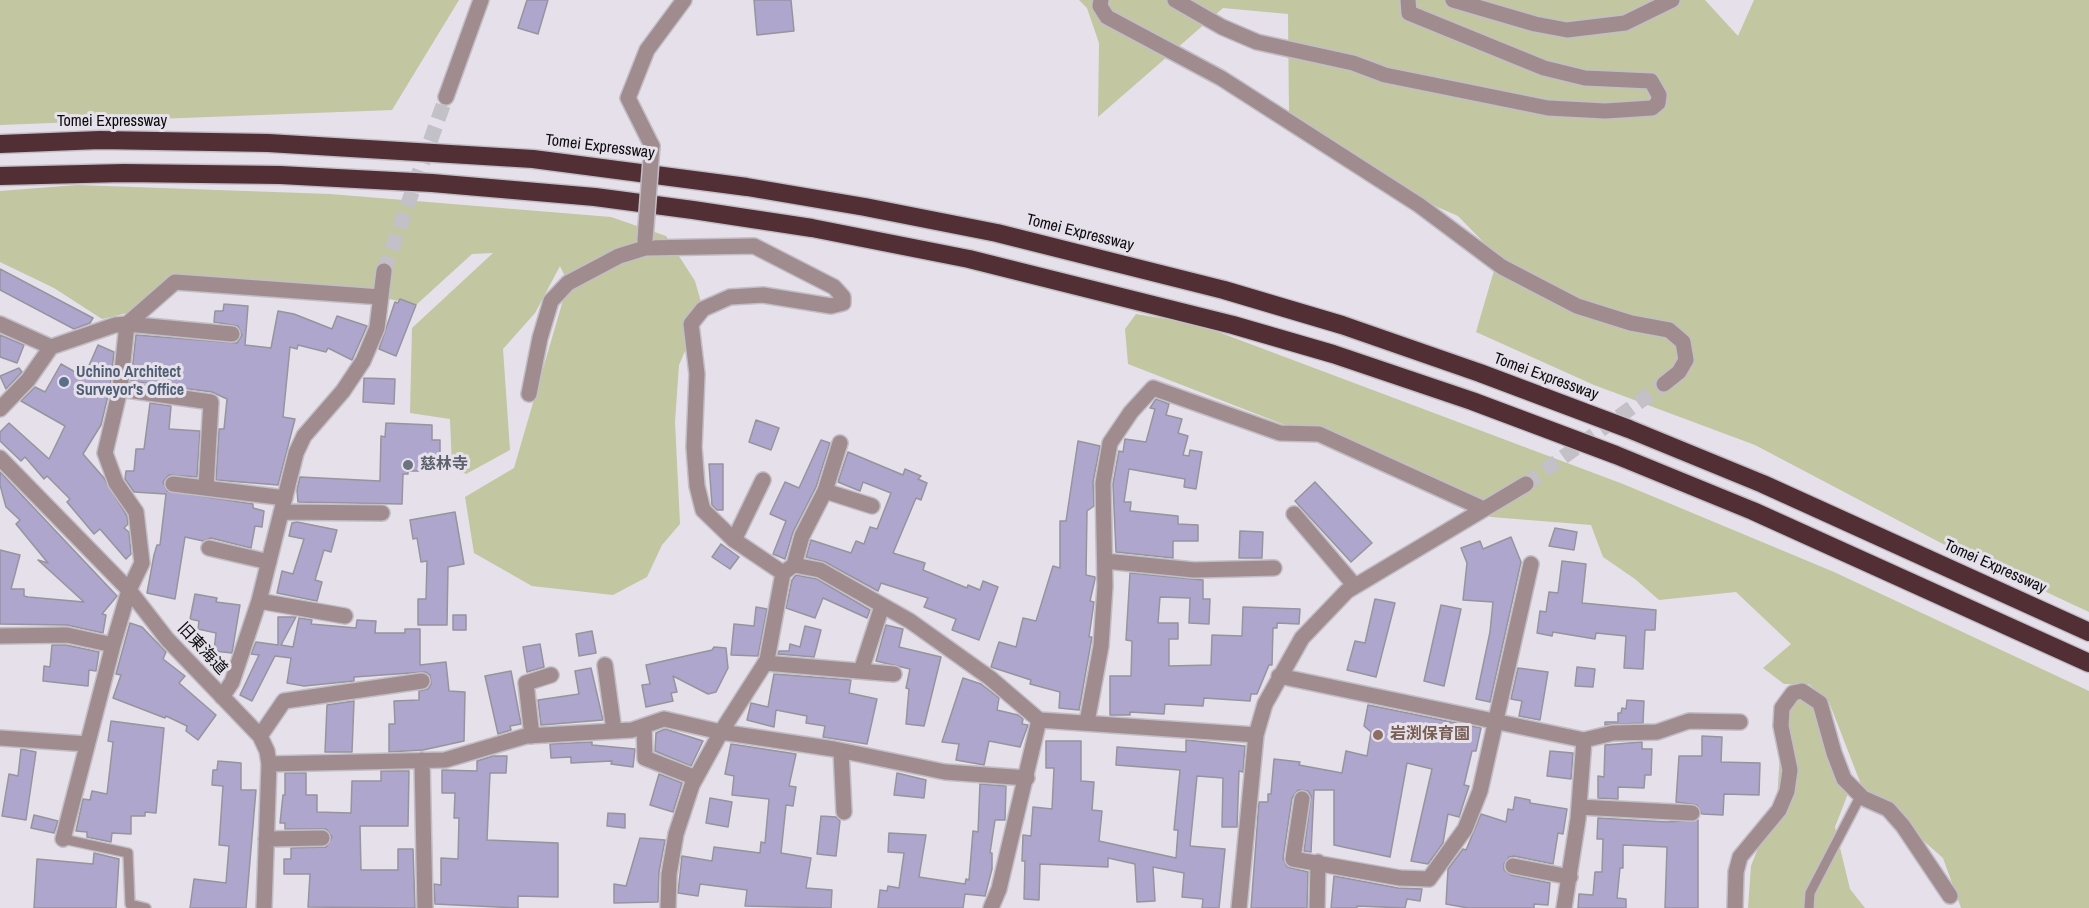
<!DOCTYPE html>
<html>
<head>
<meta charset="utf-8">
<style>
	body { margin:0 }
	canvas { display:block; background:#e5e0e9 }
</style>
</head>
<body>
<canvas width="2089" height="908"></canvas>
<script>
const ctx = document.querySelector('canvas').getContext('2d');
ctx.lineJoin = 'round';
function paint(path, color) {
  ctx.fillStyle = color;
  ctx.fill(path, 'evenodd');
}
function poly(rows) {
  const path = new Path2D();
  for (const r of rows) {
    path.moveTo(r[0], r[1]);
    for (let i = 2; i < r.length; i += 2) path.lineTo(r[i], r[i + 1]);
  }
  return path;
}
function stroke(path, color, width, dash) {
  ctx.strokeStyle = color;
  ctx.lineWidth = width;
  ctx.lineCap = dash ? 'butt' : 'round';
  ctx.setLineDash(dash || []);
  ctx.stroke(path);
}
function label(font, color, halo, rows, align = 'center') {
  ctx.font = font + ' "Archivo Narrow","Noto Sans JP",sans-serif';
  ctx.lineWidth = 6;
  ctx.setLineDash([]);
  ctx.textBaseline = 'middle';
  ctx.strokeStyle = halo;
  ctx.fillStyle = color;
  for (const [text, x, y, turn = 0] of rows) {
    ctx.save();
    ctx.translate(x, y);
    ctx.rotate((+turn || 0) * Math.PI / 180);
    ctx.textAlign = isNaN(turn) ? turn : align;
    if (halo) ctx.strokeText(text, 0, 0);
    ctx.fillText(text, 0, 0);
    ctx.restore();
  }
}
const green = poly([
	[0,0,459,0,392,110,0,125],
	[1079,0,1705,0,1738,36,1754,0,2089,0,2089,612,1941,543,1755,445,1594,385,1476,332,1498,257,1458,216,1410,195,1309,142,1289,113,1288,14,1223,8,1098,117,1099,43,1087,8],
	[77,185,330,194,611,217,666,236,695,281,703,309,679,365,675,422,680,524,662,545,647,577,613,595,532,586,474,553,465,497,514,468,568,283,560,266,535,313,503,349,510,450,466,474,452,466,450,419,410,413,412,328,493,253,472,254,416,305,381,297,175,282,148,308,102,319,54,288,0,262,0,191],
	[1136,314,1197,324,1623,484,1834,572,2089,691,2089,908,1961,908,1943,858,1862,787,1829,702,1809,684,1784,684,1763,668,1791,644,1736,592,1659,600,1635,579,1603,557,1591,525,1491,517,1409,465,1285,425,1128,364,1125,329],
	[1784,693,1812,695,1849,791,1835,827,1850,889,1865,908,1748,908,1751,866,1777,800]
]);
const building = poly([
	[527,0,548,0,538,34,518,28,527,0],
	[754,0,791,0,794,31,757,35,754,0],
	[0,269,93,318,90,323,74,329,0,290,0,269],
	[400,299,416,305,396,356,379,349,395,302,398,303,400,299],
	[224,304,248,306,245,345,271,348,278,311,294,314,332,329,337,316,367,326,352,360,328,348,326,352,298,345,297,349,290,347,283,417,295,419,278,485,216,480,219,429,224,429,227,399,212,392,131,381,136,335,237,343,242,335,238,326,214,322,215,311,223,311,224,304],
	[0,335,24,345,17,363,0,357,0,335],
	[98,345,114,352,110,387,101,425,83,454,104,478,127,516,128,524,124,528,129,532,131,554,126,559,100,529,94,534,67,502,70,499,47,476,44,479,25,457,21,461,0,441,0,432,9,423,49,459,65,426,21,401,35,387,45,392,61,364,84,377,98,345],
	[19,368,22,372,6,389,0,376,19,368],
	[364,378,395,379,394,404,363,402,364,378],
	[1156,399,1169,404,1166,415,1182,419,1178,433,1188,436,1183,455,1189,456,1190,450,1202,452,1196,489,1184,487,1185,479,1129,469,1124,502,1131,502,1130,511,1178,516,1178,524,1198,525,1198,541,1173,541,1173,558,1116,552,1113,484,1119,451,1123,452,1125,439,1146,442,1155,409,1150,408,1156,399],
	[150,403,171,406,169,429,200,431,197,477,169,475,163,482,167,491,253,504,253,508,264,511,262,527,255,526,251,548,211,538,203,541,185,537,175,599,147,593,154,555,157,545,160,545,166,494,134,492,125,479,126,471,134,471,136,449,144,449,150,403],
	[756,420,779,428,771,450,749,442,756,420],
	[386,423,432,425,432,440,440,440,440,460,430,460,430,471,408,471,408,474,403,474,402,504,298,502,297,490,300,477,380,481,381,436,385,437,386,423],
	[821,440,830,443,816,487,793,532,785,559,773,554,786,521,770,514,785,482,799,488,821,440],
	[1078,441,1100,446,1093,482,1094,506,1087,511,1086,575,1095,577,1095,579,1090,601,1094,602,1089,637,1092,637,1079,710,1059,708,1060,692,1030,684,1031,680,991,667,999,642,1016,647,1023,618,1036,621,1053,566,1060,568,1060,521,1066,521,1078,441],
	[848,452,903,475,905,469,921,476,918,479,927,483,921,500,916,498,893,553,925,563,923,570,967,588,968,585,980,590,983,581,998,587,979,640,952,630,956,619,924,607,928,598,881,583,878,591,825,562,806,557,811,540,851,553,856,541,864,544,870,527,877,529,891,493,863,482,860,491,838,482,848,452],
	[709,464,723,464,723,510,717,510,712,505,709,464],
	[0,472,117,596,102,614,106,615,103,633,67,625,0,624,0,550,20,555,11,589,24,589,24,596,28,597,84,602,38,560,48,563,16,524,20,520,6,507,0,485,0,472],
	[1315,482,1372,543,1351,562,1295,501,1315,482],
	[455,512,464,564,448,567,447,625,418,625,418,599,426,599,427,561,421,562,417,538,413,539,410,520,455,512],
	[297,522,337,530,331,552,324,550,315,580,322,582,317,601,277,593,282,571,293,574,304,539,289,536,292,523,297,522],
	[1555,528,1577,532,1574,550,1549,546,1555,528],
	[1240,531,1263,532,1262,558,1239,558,1240,531],
	[1511,537,1521,562,1490,702,1476,699,1490,632,1493,602,1463,600,1467,563,1461,548,1480,541,1483,549,1511,537],
	[721,544,739,557,730,569,712,557,721,544],
	[1562,561,1586,564,1582,603,1656,610,1655,630,1645,630,1643,669,1624,668,1626,636,1596,633,1595,639,1553,632,1552,636,1537,633,1540,611,1546,612,1549,592,1558,593,1562,561],
	[1130,573,1203,580,1203,599,1210,599,1209,624,1189,623,1190,598,1160,597,1158,623,1178,623,1178,639,1169,639,1169,666,1211,665,1212,635,1242,636,1243,607,1300,609,1299,624,1277,623,1277,628,1273,628,1272,665,1269,665,1257,694,1251,694,1250,701,1204,698,1203,706,1165,704,1164,714,1130,712,1130,715,1110,715,1110,676,1131,676,1132,641,1126,640,1130,573],
	[796,575,817,579,870,610,867,618,823,598,815,618,786,608,792,580,796,575],
	[195,594,217,598,216,602,240,605,232,653,214,651,216,633,198,629,199,621,190,619,195,594],
	[1375,599,1395,603,1376,677,1347,670,1355,641,1365,643,1375,599],
	[1441,605,1461,609,1444,686,1424,681,1441,605],
	[756,607,767,609,758,656,731,655,734,624,754,626,756,607],
	[453,615,466,615,466,630,453,630,453,615],
	[278,617,296,617,281,645,293,647,299,618,312,620,311,624,356,628,357,620,376,621,375,633,405,633,405,629,420,629,420,665,446,662,449,691,465,692,464,741,423,750,389,752,389,724,395,724,394,701,419,700,419,691,428,689,431,684,430,675,425,672,354,677,354,681,304,686,287,683,291,658,275,656,252,701,240,695,259,655,251,654,256,642,278,645,278,617],
	[130,623,142,627,166,652,163,659,185,676,179,683,216,715,198,740,186,731,187,726,166,716,165,718,113,698,121,675,116,674,130,623],
	[886,625,903,629,899,647,941,657,924,726,906,724,909,689,906,688,910,669,876,661,886,625],
	[805,626,821,630,814,657,778,654,779,651,789,651,790,644,800,647,805,626],
	[592,631,596,653,579,656,576,634,592,631],
	[540,644,544,667,527,672,523,647,540,644],
	[52,645,66,645,99,652,96,671,89,670,88,686,43,681,44,666,50,667,52,645],
	[714,647,726,648,728,668,716,692,708,694,673,676,677,692,671,693,673,701,646,707,642,685,650,684,646,665,712,650,714,647],
	[1577,667,1595,669,1593,687,1575,686,1577,667],
	[591,668,603,720,541,725,538,700,579,694,575,671,591,668],
	[1518,668,1548,672,1540,720,1519,716,1522,701,1511,699,1518,668],
	[511,671,521,724,510,726,511,730,498,734,485,676,511,671],
	[774,674,851,680,849,693,877,699,867,744,823,737,825,726,806,723,807,716,776,710,774,727,747,720,751,703,768,707,774,674],
	[963,678,981,684,999,698,997,710,1018,715,1023,719,1022,724,1028,725,1020,747,989,741,984,765,956,760,959,744,942,742,963,678],
	[1627,700,1644,701,1643,723,1605,725,1605,722,1618,722,1618,713,1621,713,1622,708,1626,709,1627,700],
	[354,701,352,752,325,752,327,705,354,701],
	[1368,705,1481,728,1476,751,1472,751,1464,785,1469,786,1459,817,1448,814,1443,843,1428,864,1411,861,1432,769,1407,763,1390,857,1334,845,1334,790,1314,790,1311,852,1304,851,1311,796,1308,791,1298,790,1292,798,1283,858,1287,867,1308,872,1307,908,1251,908,1259,802,1268,802,1268,794,1271,794,1274,759,1300,762,1299,765,1342,773,1346,751,1367,756,1371,732,1364,726,1368,705],
	[111,721,164,728,156,813,145,812,145,816,131,816,131,834,112,833,111,842,87,837,87,832,76,831,83,799,90,800,92,791,107,794,113,742,108,741,111,721],
	[665,729,703,741,691,766,655,751,656,733,665,729],
	[1702,736,1722,737,1721,762,1760,763,1759,795,1724,794,1723,815,1702,814,1697,805,1676,802,1679,756,1702,756,1702,736],
	[1186,740,1245,746,1243,772,1239,771,1237,827,1222,827,1223,778,1197,776,1190,846,1225,849,1219,908,1202,908,1203,899,1182,897,1184,873,1153,867,1155,901,1137,902,1135,864,1108,858,1108,867,1040,864,1039,900,1024,899,1025,861,1022,861,1023,835,1031,836,1033,807,1052,809,1054,768,1046,768,1046,741,1081,741,1081,781,1094,782,1092,810,1102,811,1099,841,1176,858,1178,830,1174,830,1180,770,1116,765,1117,747,1186,752,1186,740],
	[592,742,592,745,635,749,633,767,611,764,612,761,571,763,571,757,551,758,550,744,592,742],
	[1642,742,1642,749,1652,749,1651,775,1645,775,1644,788,1618,787,1618,799,1598,798,1598,776,1604,777,1605,745,1642,742],
	[731,744,796,754,789,786,796,787,793,806,786,805,781,853,811,858,806,888,832,890,831,908,745,906,747,890,700,884,698,896,678,893,682,856,712,861,714,847,760,853,761,842,765,843,769,799,732,795,734,776,725,774,731,744],
	[21,749,36,752,26,820,2,816,9,774,18,776,21,749],
	[1550,751,1573,753,1571,779,1547,776,1550,751],
	[493,756,507,756,506,773,490,773,487,840,558,843,558,897,518,896,518,908,435,904,434,884,441,885,441,858,458,859,459,818,454,818,455,793,442,793,442,770,477,771,477,761,493,756],
	[218,761,241,763,241,790,256,790,246,908,190,908,194,879,226,883,229,846,219,845,223,786,212,785,213,770,217,770,218,761],
	[381,771,409,771,408,826,360,826,361,870,398,870,398,849,413,849,415,908,308,907,310,874,284,874,284,859,291,859,291,848,326,847,332,837,326,829,285,829,285,823,280,823,283,795,285,795,285,773,306,773,306,795,317,795,317,812,351,813,352,781,381,781,381,771],
	[897,773,926,780,924,798,894,795,897,773],
	[659,774,682,783,673,812,650,805,659,774],
	[980,784,1006,786,1005,820,995,820,990,853,992,853,992,869,985,896,965,894,963,908,878,908,880,890,887,891,888,886,899,888,904,853,888,852,889,833,926,835,919,877,965,884,966,879,969,880,973,831,978,832,980,784],
	[1515,797,1530,800,1530,803,1567,809,1563,834,1558,833,1553,864,1514,856,1509,857,1504,864,1504,870,1511,875,1550,883,1548,905,1534,904,1534,908,1468,908,1446,904,1448,869,1463,849,1466,850,1481,814,1506,822,1508,809,1513,810,1515,797],
	[710,798,732,802,728,827,706,823,710,798],
	[608,813,625,814,625,828,607,826,608,813],
	[34,815,58,821,54,833,31,828,34,815],
	[821,816,836,817,840,821,836,856,817,854,821,816],
	[1598,818,1667,822,1698,820,1698,908,1665,908,1667,847,1623,845,1623,868,1620,868,1617,898,1626,899,1626,908,1578,908,1579,894,1593,895,1595,872,1602,872,1603,839,1597,839,1598,818],
	[640,838,665,840,659,872,658,902,614,903,614,884,626,886,640,838],
	[94,853,119,859,116,908,34,908,37,859,93,864,94,853],
	[1334,876,1398,888,1422,889,1420,901,1407,899,1405,908,1357,906,1357,908,1331,908,1334,876]
]);
const minorTunnel = poly([
	[1526,484,1664,384]
]);
const tertiaryTunnel = poly([
	[384,271,446,97]
]);
const service = poly([
	[63,839,128,853,130,904,146,908],
	[1809,908,1810,893,1861,795]
]);
const minor = poly([
	[1101,0,1100,6,1107,17,1221,78,1419,205,1502,267,1577,306,1631,323,1669,330,1683,342,1686,360,1679,372,1664,384],
	[1175,0,1222,27,1257,42,1353,63,1385,75,1548,108,1605,111,1652,108,1658,103,1659,95,1651,81,1585,78,1544,68,1409,13,1408,0],
	[652,146,628,98,647,50,684,0],
	[0,324,51,347],
	[120,389,211,402,206,488],
	[529,394,540,338,551,301,568,283,619,256,645,248,754,246,834,287,843,297,843,303,831,306,763,295,730,297,703,309,691,324,697,374,694,447,697,486,703,510,734,540,783,573],
	[0,409,28,380,51,347,115,325,127,324,232,334],
	[0,458,129,590,167,639,260,736,267,751,269,764,264,908],
	[173,484,285,498],
	[825,491,872,506],
	[282,512,382,513],
	[1294,514,1355,586],
	[734,540,763,480],
	[209,548,269,562],
	[1105,561,1194,570,1274,568],
	[794,565,802,536,825,491,840,443],
	[259,601,345,616],
	[0,636,67,635,113,645],
	[765,663,894,674],
	[605,665,614,731],
	[861,671,882,606],
	[1279,676,1584,740,1613,733,1657,732,1689,721,1740,722],
	[222,697,232,682,259,601,296,453,304,436,343,391,363,361,377,328,384,271],
	[1087,722,1101,646,1105,586,1103,483,1110,443,1131,412,1153,388,1280,433,1319,434,1484,509],
	[644,726,645,758,696,778],
	[260,736,284,701,422,681],
	[532,736,526,683,551,675],
	[0,738,87,744],
	[841,751,844,812],
	[422,760,425,908],
	[269,764,445,760,526,736,632,730,664,719,721,732,834,749,945,772,1027,778],
	[1302,799,1293,859,1400,878,1429,879,1465,829,1480,791,1531,564],
	[1579,807,1692,813],
	[63,839,113,645,129,590,142,563,136,512,116,483,105,453,120,389,127,324,175,282,381,297],
	[266,839,322,838],
	[1513,866,1570,877],
	[668,908,669,874,676,834,692,785,721,732,767,660,783,573,794,565,820,570,910,621,990,678,1039,720,1256,735],
	[991,908,999,889,1039,720],
	[1239,908,1256,735,1265,704,1302,638,1347,591,1526,484],
	[1317,908,1318,862],
	[1564,908,1578,819,1584,740],
	[1735,908,1736,872,1740,857,1779,810,1787,791,1790,770,1781,726,1782,708,1793,693,1802,691,1820,703,1834,753,1844,779,1863,798,1888,809,1903,826,1950,896]
]);
const tertiary = poly([
	[1453,0,1535,24,1567,30,1625,23,1672,0],
	[446,97,481,0]
]);
const motorway = poly([
	[0,144,100,140,268,143,533,159,747,187,865,207,997,233,1224,290,1342,325,1480,373,1629,429,1763,484,2089,632],
	[0,176,124,173,280,175,432,183,595,197,693,210,812,228,969,259,1233,325,1333,354,1472,401,1616,455,1753,511,2089,663]
]);
const minorBridge = poly([
	[645,240,652,146]
]);
const markers = [
	[64,382,6,"#5c6f8a"],
	[408,465,6,"#6b7280"],
	[1378,735,6,"#8d6e63"]
];
const streetNames = [
	["Tomei Expressway",112,122],
	["Tomei Expressway",600,147,7],
	["Tomei Expressway",1080,233,14],
	["Tomei Expressway",1546,377,20],
	["Tomei Expressway",1995,567,24],
	["旧東海道",202,649,47]
];
const serviceNames = [
	["Uchino Architect",76,373],
	["Surveyor's Office",76,391]
];
const worshipNames = [
	["慈林寺",420,465]
];
const educationNames = [
	["岩渕保育園",1390,735]
];
paint(green, '#c2c6a1');
paint(building, '#aea6cc');
stroke(building, '#96949e', 1.5);
stroke(minorTunnel, '#c4c0c8', 15, [15, 8]);
stroke(tertiaryTunnel, '#c4c0c8', 15, [15, 8]);
stroke(service, '#c2bec6', 12);
stroke(minor, '#c2bec6', 18);
stroke(tertiary, '#c2bec6', 18);
stroke(motorway, '#c2bec6', 21);
stroke(service, '#a08c8f', 9);
stroke(minor, '#a08c8f', 15);
stroke(tertiary, '#a08c8f', 15);
stroke(motorway, '#522e35', 18);
stroke(minorBridge, '#c2bec6', 18, []);
stroke(minorBridge, '#a08c8f', 15);
for (const [x, y, r, color] of markers) {
  const dot = new Path2D();
  dot.arc(x, y, r, 0, 2 * Math.PI);
  ctx.fillStyle = color;
  ctx.fill(dot);
  stroke(dot, '#e5e0e9', 2);
}
label('16px', '#0c0b0e', '#e5e0e9', streetNames);
label('bold 16px', '#4e5e75', '#e5e0e9', serviceNames, 'left');
label('bold 16px', '#5b616d', '#e5e0e9', worshipNames, 'left');
label('bold 16px', '#785e54', '#e5e0e9', educationNames, 'left');
</script>
</body>
</html>
